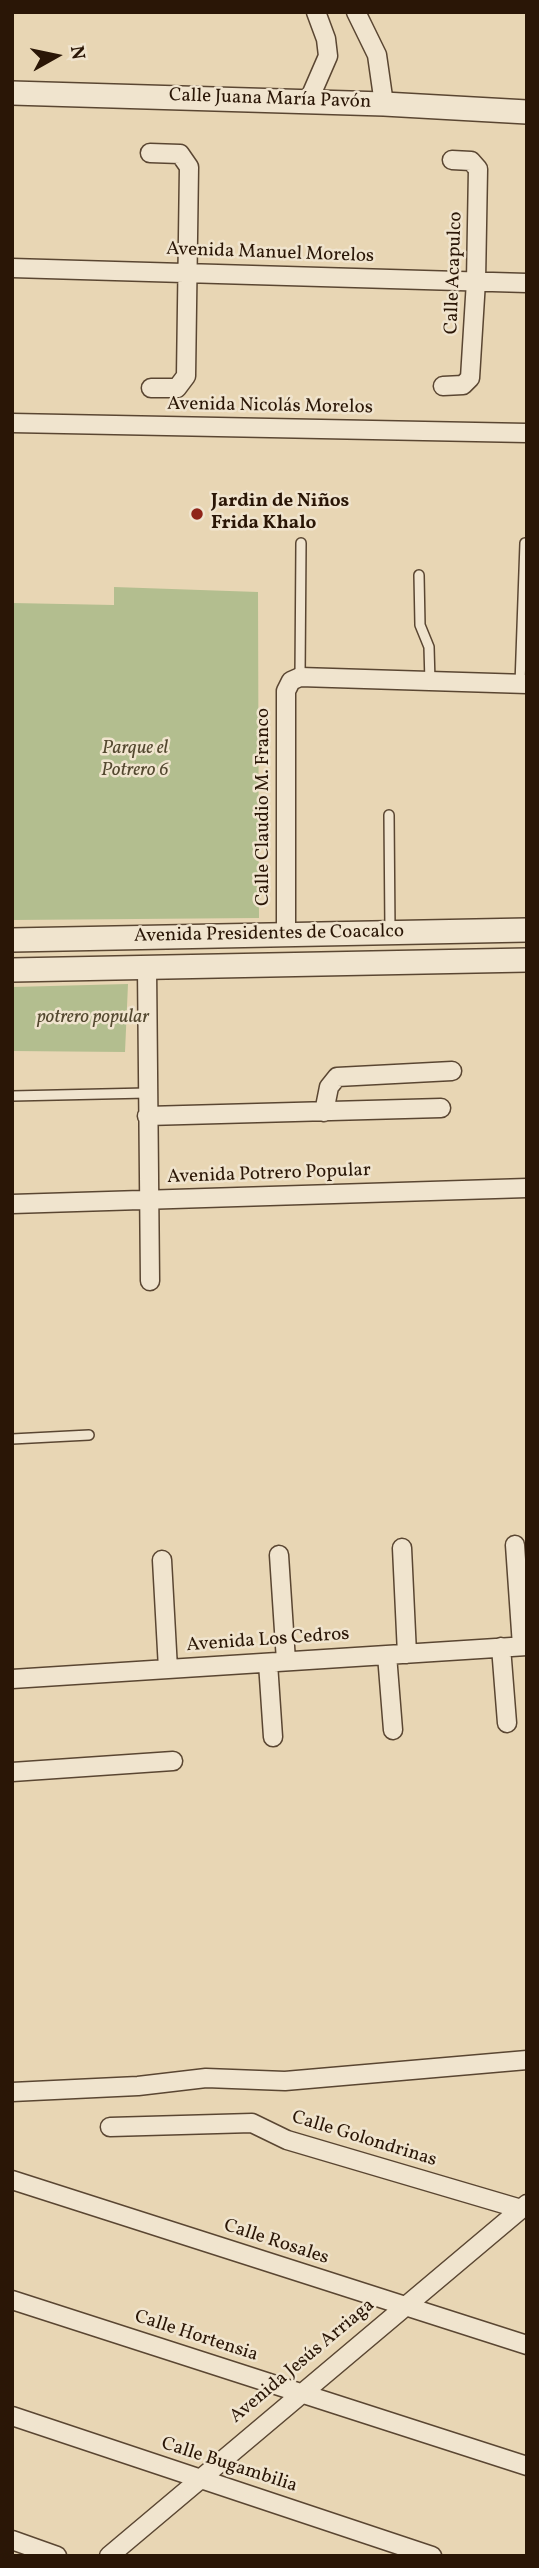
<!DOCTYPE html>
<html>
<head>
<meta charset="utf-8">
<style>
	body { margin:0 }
	#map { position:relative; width:539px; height:2568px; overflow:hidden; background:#e8d6b4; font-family:Vollkorn,serif }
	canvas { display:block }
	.frame { position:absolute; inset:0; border:14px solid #2a1606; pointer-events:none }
	.north { position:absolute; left:21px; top:21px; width:70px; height:70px; -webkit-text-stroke:5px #f0e4ce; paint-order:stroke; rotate:81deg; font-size:19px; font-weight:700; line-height:28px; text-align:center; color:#2a1606 }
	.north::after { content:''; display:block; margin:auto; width:24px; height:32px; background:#2a1606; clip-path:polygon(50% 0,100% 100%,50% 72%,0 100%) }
</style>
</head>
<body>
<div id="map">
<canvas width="539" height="2568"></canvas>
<div class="frame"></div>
<div class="north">N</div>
</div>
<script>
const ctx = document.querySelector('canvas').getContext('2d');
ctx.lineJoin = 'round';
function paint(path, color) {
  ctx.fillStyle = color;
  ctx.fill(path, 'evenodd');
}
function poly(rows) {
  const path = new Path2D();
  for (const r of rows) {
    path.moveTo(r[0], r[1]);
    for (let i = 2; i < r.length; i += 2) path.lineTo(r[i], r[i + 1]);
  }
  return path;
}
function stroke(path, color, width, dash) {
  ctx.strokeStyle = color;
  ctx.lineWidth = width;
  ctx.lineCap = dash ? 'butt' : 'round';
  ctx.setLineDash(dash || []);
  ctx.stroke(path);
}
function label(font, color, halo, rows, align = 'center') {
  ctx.font = font + ' Vollkorn,serif';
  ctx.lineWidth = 5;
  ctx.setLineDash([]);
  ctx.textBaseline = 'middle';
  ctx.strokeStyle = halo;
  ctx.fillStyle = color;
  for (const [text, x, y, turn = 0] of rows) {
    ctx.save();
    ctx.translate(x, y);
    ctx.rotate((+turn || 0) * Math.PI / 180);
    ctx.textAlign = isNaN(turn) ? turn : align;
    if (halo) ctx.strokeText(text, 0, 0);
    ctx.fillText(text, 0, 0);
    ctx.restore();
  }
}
const green = poly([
	[114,587,258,592,259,918,12,920,12,603,114,605],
	[128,984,125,1052,12,1051,12,987]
]);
const service = poly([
	[419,575,420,625,429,647,430,682],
	[300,677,301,543],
	[520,684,525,543],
	[389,815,390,931],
	[12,1096,147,1093],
	[12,1439,89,1435]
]);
const minor = poly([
	[356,12,377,55,384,104],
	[308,102,328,56,326,39,316,12],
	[150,153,180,154,189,167,186,376,177,388,151,388],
	[12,268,527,283],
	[443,386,463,385,470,378,476,281,478,169,471,161,452,160],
	[12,423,527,433],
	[286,935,286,691,291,681,300,677,527,684],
	[147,968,150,1281],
	[324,1112,329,1087,337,1077,452,1071],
	[147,1116,441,1108],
	[12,1204,527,1188],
	[515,1545,522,1646],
	[402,1548,407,1654],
	[279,1555,286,1661],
	[162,1560,168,1669],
	[501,1647,507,1723],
	[387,1655,393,1730],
	[268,1663,273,1737],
	[12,1679,527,1646],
	[12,1772,173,1761],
	[12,2092,138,2086,206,2078,285,2081,527,2060],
	[110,2127,252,2123,287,2140,521,2209],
	[12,2180,527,2345],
	[12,2300,527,2466],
	[12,2416,432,2556],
	[12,2540,57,2556],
	[109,2556,527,2204]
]);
const tertiary = poly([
	[12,93,384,104,527,112],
	[12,940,527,930],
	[12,970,527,960]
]);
const markers = [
	[197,514,7,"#8f2418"]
];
const streetNames = [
	["Calle Juana María Pavón",270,100,2],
	["Avenida Manuel Morelos",270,254,2],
	["Calle Acapulco",455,273,-88],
	["Avenida Nicolás Morelos",270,407,1],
	["Calle Claudio M. Franco",265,807,-90],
	["Avenida Presidentes de Coacalco",269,935,-1],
	["Avenida Potrero Popular",269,1175,-2],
	["Avenida Los Cedros",268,1641,-4],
	["Calle Golondrinas",364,2140,17],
	["Calle Rosales",276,2243,18],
	["Calle Hortensia",196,2337,18],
	["Avenida Jesús Arriaga",303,2362,-40],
	["Calle Bugambilia",229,2466,18]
];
const poiNames = [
	["Jardin de Niños",211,503],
	["Frida Khalo",211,525]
];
const parkNames = [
	["Parque el",135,750],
	["Potrero 6",135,772],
	["potrero popular",93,1019]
];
paint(green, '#b3be8f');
stroke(service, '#5a4632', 12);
stroke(minor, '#5a4632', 21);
stroke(tertiary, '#5a4632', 26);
stroke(service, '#f0e4ce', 9);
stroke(minor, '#f0e4ce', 18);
stroke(tertiary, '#f0e4ce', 23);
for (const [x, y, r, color] of markers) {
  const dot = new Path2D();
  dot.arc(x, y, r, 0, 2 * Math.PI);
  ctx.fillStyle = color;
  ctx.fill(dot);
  stroke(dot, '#f0e4ce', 2.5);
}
label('19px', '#2a1606', '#f0e4ce', streetNames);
label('bold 19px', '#2a1606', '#f0e4ce', poiNames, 'left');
label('italic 19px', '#53482f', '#f0e4ce', parkNames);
</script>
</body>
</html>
